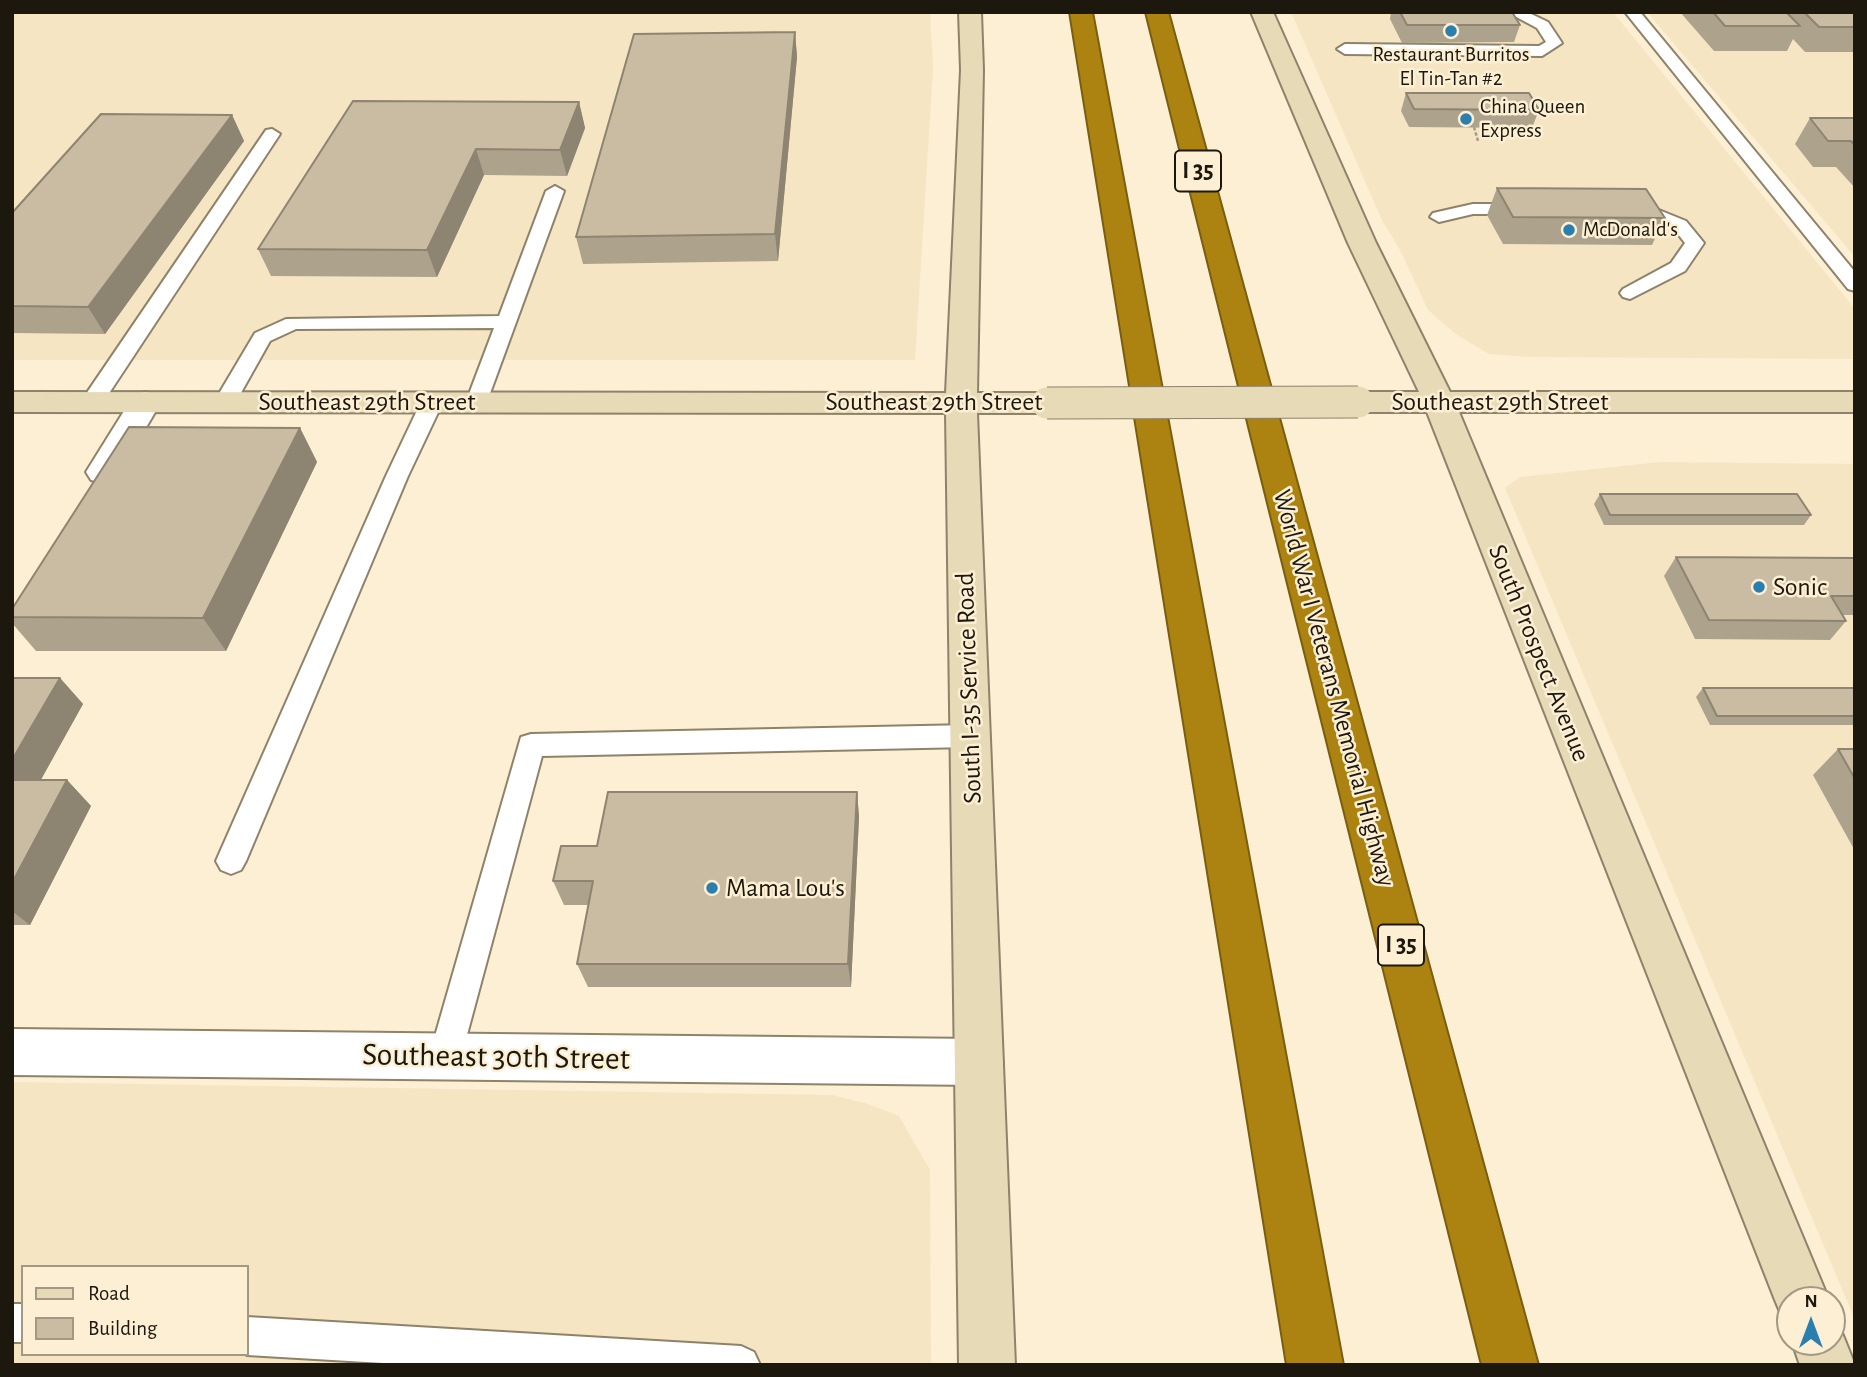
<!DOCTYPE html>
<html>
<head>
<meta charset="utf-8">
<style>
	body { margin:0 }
	#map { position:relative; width:1867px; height:1377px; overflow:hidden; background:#fcefd4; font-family:"Alegreya Sans",sans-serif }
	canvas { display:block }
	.frame { position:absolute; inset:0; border:14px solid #1c180e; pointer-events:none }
	.legend { position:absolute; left:21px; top:1265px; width:228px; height:91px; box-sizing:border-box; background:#fcefd4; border:2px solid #a29985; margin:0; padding:9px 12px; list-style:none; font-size:21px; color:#1c180e }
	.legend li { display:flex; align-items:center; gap:14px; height:35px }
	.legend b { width:35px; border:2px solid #a29985 }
	.north { position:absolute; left:1776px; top:1286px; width:70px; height:70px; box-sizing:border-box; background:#fcefd4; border:2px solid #a29985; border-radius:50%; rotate:0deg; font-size:19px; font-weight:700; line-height:28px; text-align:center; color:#1c180e }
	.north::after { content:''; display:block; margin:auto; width:24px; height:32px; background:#2a7faf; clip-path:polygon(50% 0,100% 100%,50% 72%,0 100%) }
</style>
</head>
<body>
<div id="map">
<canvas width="1867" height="1377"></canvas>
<div class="frame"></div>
<ul class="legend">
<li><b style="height:9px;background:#e6dab7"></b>Road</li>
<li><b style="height:19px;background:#c9bca2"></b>Building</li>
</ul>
<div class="north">N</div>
</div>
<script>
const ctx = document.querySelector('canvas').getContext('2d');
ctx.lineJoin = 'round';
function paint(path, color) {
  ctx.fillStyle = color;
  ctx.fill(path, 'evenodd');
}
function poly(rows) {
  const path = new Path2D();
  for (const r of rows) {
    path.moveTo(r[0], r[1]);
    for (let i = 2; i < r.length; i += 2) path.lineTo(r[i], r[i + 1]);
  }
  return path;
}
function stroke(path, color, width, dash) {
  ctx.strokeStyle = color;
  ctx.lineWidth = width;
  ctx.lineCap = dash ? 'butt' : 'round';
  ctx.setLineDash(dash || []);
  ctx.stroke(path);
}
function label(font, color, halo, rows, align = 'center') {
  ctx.font = font + ' "Alegreya Sans",sans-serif';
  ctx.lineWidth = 5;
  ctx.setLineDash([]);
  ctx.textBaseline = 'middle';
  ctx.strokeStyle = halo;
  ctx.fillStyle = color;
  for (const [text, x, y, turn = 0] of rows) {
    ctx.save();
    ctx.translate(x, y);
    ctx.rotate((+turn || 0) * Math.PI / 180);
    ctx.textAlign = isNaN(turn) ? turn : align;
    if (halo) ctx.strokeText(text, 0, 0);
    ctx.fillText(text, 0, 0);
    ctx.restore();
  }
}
const built = poly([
	[12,12,930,12,933,68,915,360,12,360],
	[1291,12,1613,12,1855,309,1855,359,1530,357,1489,354,1457,335,1428,310,1401,252,1381,218],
	[1647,12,1855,12,1855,257],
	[1660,462,1855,464,1855,1320,1505,488,1520,477],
	[12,1082,832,1095,865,1103,899,1116,930,1170,931,1365,12,1365],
	[23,1267,247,1267,247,1354,23,1354]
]);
const path = poly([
	[1474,127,1478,141]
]);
const service = poly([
	[1507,12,1527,12,1548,22,1562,43,1542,56,1345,54,1337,49,1345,44,1539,46,1546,42,1537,28,1507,12],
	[1625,12,1640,12,1855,272,1855,291,1848,289,1625,12],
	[272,129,280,134,100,407,84,407,81,402,84,397,266,130,272,129],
	[555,186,564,191,485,407,469,407,466,402,494,328,296,329,270,341,233,407,217,407,214,402,255,333,286,319,499,316,546,191,555,186],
	[1473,204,1526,204,1535,209,1526,214,1473,214,1439,222,1430,217,1433,213,1473,204],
	[1631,205,1654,208,1686,221,1704,243,1685,271,1630,299,1623,297,1620,293,1623,289,1671,263,1685,243,1674,229,1644,217,1625,214,1622,210,1631,205],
	[432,395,440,397,443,402,408,476,246,861,241,870,231,874,221,870,216,861,386,476,421,402,424,397,432,395],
	[970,725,980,728,984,736,980,744,970,747,542,756,461,1057,457,1068,445,1073,433,1068,429,1057,521,737,531,734,970,725],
	[12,1304,23,1304,23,1342,12,1342,12,1304],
	[247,1317,741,1346,754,1352,760,1365,417,1365,247,1355,247,1317]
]);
const minor = poly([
	[145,392,156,395,161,402,120,472,115,480,103,483,91,480,86,472,134,395,145,392],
	[12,1029,979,1039,996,1046,1003,1062,996,1078,979,1085,12,1075,12,1029]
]);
const secondary = poly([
	[959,12,981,12,983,70,977,393,1047,393,1058,396,1063,403,1058,410,1047,413,977,413,1015,1365,959,1365,946,413,12,412,12,392,946,393,961,70,959,12],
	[1251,12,1273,12,1376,243,1450,392,1855,392,1855,412,1459,412,1829,1300,1790,1300,1790,1322,1783,1319,1775,1300,1427,412,1358,412,1347,409,1342,402,1347,395,1358,392,1419,392,1348,243,1251,12],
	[1832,1320,1838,1323,1855,1365,1800,1365,1792,1342,1832,1342,1832,1320]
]);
const motorway = poly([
	[1070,12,1092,12,1343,1365,1287,1365,1070,12],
	[1146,12,1168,12,1538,1365,1482,1365,1146,12]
]);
const secondaryBridge = poly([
	[1047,403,1358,402]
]);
const wall = poly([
	[1391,12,1512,12,1520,25,1514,42,1402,43,1390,19],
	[1680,12,1855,12,1855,52,1805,52,1793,39,1787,51,1714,51],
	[795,32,797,57,778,261,583,264,576,237],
	[1406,93,1539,110,1532,128,1409,127,1401,111],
	[579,102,585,128,567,176,484,175,437,277,271,276,258,249],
	[232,115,244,141,105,334,12,333,12,213],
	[1810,118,1855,118,1855,188,1836,167,1813,167,1795,144],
	[1497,188,1665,218,1652,245,1503,244,1487,215],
	[300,428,317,462,226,651,36,651,12,623,12,609],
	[1600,494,1811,515,1804,525,1604,525,1594,504],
	[1676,557,1855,558,1855,615,1842,615,1846,621,1830,640,1695,639,1664,576],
	[12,678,60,678,83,704,40,780,67,780,91,806,30,925,12,925],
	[1703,688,1855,688,1855,725,1710,725,1696,697],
	[1838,749,1855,749,1855,851,1813,775],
	[857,792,859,817,851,987,588,987,577,964,588,905,564,905,553,881,597,846]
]);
const shadedWall = poly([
	[795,32,797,57,778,261,775,234],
	[579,102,585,128,567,176,560,150],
	[232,115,244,141,105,334,88,307],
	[476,149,484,175,437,277,427,250],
	[300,428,317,462,226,651,203,618],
	[60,678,83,704,27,805,12,791,12,760],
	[67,780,91,806,30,925,12,911,12,883],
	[857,792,859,817,851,987,848,964]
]);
const building = poly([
	[1400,12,1512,12,1520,25,1407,25,1400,12],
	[1713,12,1786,12,1800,26,1725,26,1713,12],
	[1804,12,1855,12,1855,27,1819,27,1804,12],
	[795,32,775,234,576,237,634,34,795,32],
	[1406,93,1529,93,1539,110,1414,109,1406,93],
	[353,101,579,102,560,150,476,149,427,250,258,249,353,101],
	[101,114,232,115,88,307,12,306,12,213,101,114],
	[1810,118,1855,118,1855,145,1851,141,1828,141,1810,118],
	[1497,188,1646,189,1665,218,1513,217,1497,188],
	[129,427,300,428,203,618,12,617,12,609,129,427],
	[1600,494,1797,494,1811,515,1610,515,1600,494],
	[1676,557,1855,558,1855,596,1831,596,1846,621,1709,620,1676,557],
	[12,678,60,678,12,760,12,678],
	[1703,688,1855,688,1855,716,1717,716,1703,688],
	[1838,749,1855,749,1855,779,1838,749],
	[12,780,67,780,12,883,12,780],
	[608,792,857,792,848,964,577,964,593,881,553,881,561,846,597,846,608,792]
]);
const markers = [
	[1451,31,7,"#2a7faf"],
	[1466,119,7,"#2a7faf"],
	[1569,230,7,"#2a7faf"],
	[1759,587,7,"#2a7faf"],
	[712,888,7,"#2a7faf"]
];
const farPoinames = [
	["Restaurant Burritos",1451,55,"center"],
	["El Tin-Tan #2",1451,79,"center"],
	["China Queen",1480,107],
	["Express",1480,131],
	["McDonald's",1583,230]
];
const shields = [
	[1198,171,46],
	[1401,945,46]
];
const shieldNames = [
	["I 35",1198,171],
	["I 35",1401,945]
];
const streetNames = [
	["Southeast 29th Street",367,402],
	["Southeast 29th Street",934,402],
	["Southeast 29th Street",1500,402],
	["South Prospect Avenue",1539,653,68],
	["South I-35 Service Road",969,688,-92],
	["World War I Veterans Memorial Highway",1334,688,75]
];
const poiNames = [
	["Sonic",1773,587],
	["Mama Lou's",726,888]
];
const nearStreetnames = [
	["Southeast 30th Street",496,1057,1]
];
paint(built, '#f5e5c3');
stroke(service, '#8e826a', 4);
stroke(minor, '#8e826a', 4);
stroke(secondary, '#8e826a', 4);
stroke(motorway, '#7a5e0f', 4);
stroke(path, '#a69c88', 2.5, [3.5, 2]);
paint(service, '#fff');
paint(minor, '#fff');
paint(secondary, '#e6dab7');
paint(motorway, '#ac8310');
stroke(secondaryBridge, '#8e826a', 33, []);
stroke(secondaryBridge, '#e6dab7', 31);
paint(wall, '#ada28b');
paint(shadedWall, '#8d8471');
paint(building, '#c9bca2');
stroke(building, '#8d8471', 2);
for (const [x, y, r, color] of markers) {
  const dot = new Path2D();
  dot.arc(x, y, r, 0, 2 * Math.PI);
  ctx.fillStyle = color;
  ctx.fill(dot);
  stroke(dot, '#fcefd4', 2.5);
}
label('21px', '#1c180e', '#fcefd4', farPoinames, 'left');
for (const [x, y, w] of shields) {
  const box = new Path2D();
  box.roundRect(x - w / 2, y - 20.5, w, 41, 5);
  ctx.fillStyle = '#fcefd4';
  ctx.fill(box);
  stroke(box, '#1c180e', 2);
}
label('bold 24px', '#1c180e', null, shieldNames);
label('26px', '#1c180e', '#fcefd4', streetNames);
label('26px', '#1c180e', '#fcefd4', poiNames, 'left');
label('32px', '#1c180e', '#fcefd4', nearStreetnames);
</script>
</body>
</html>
